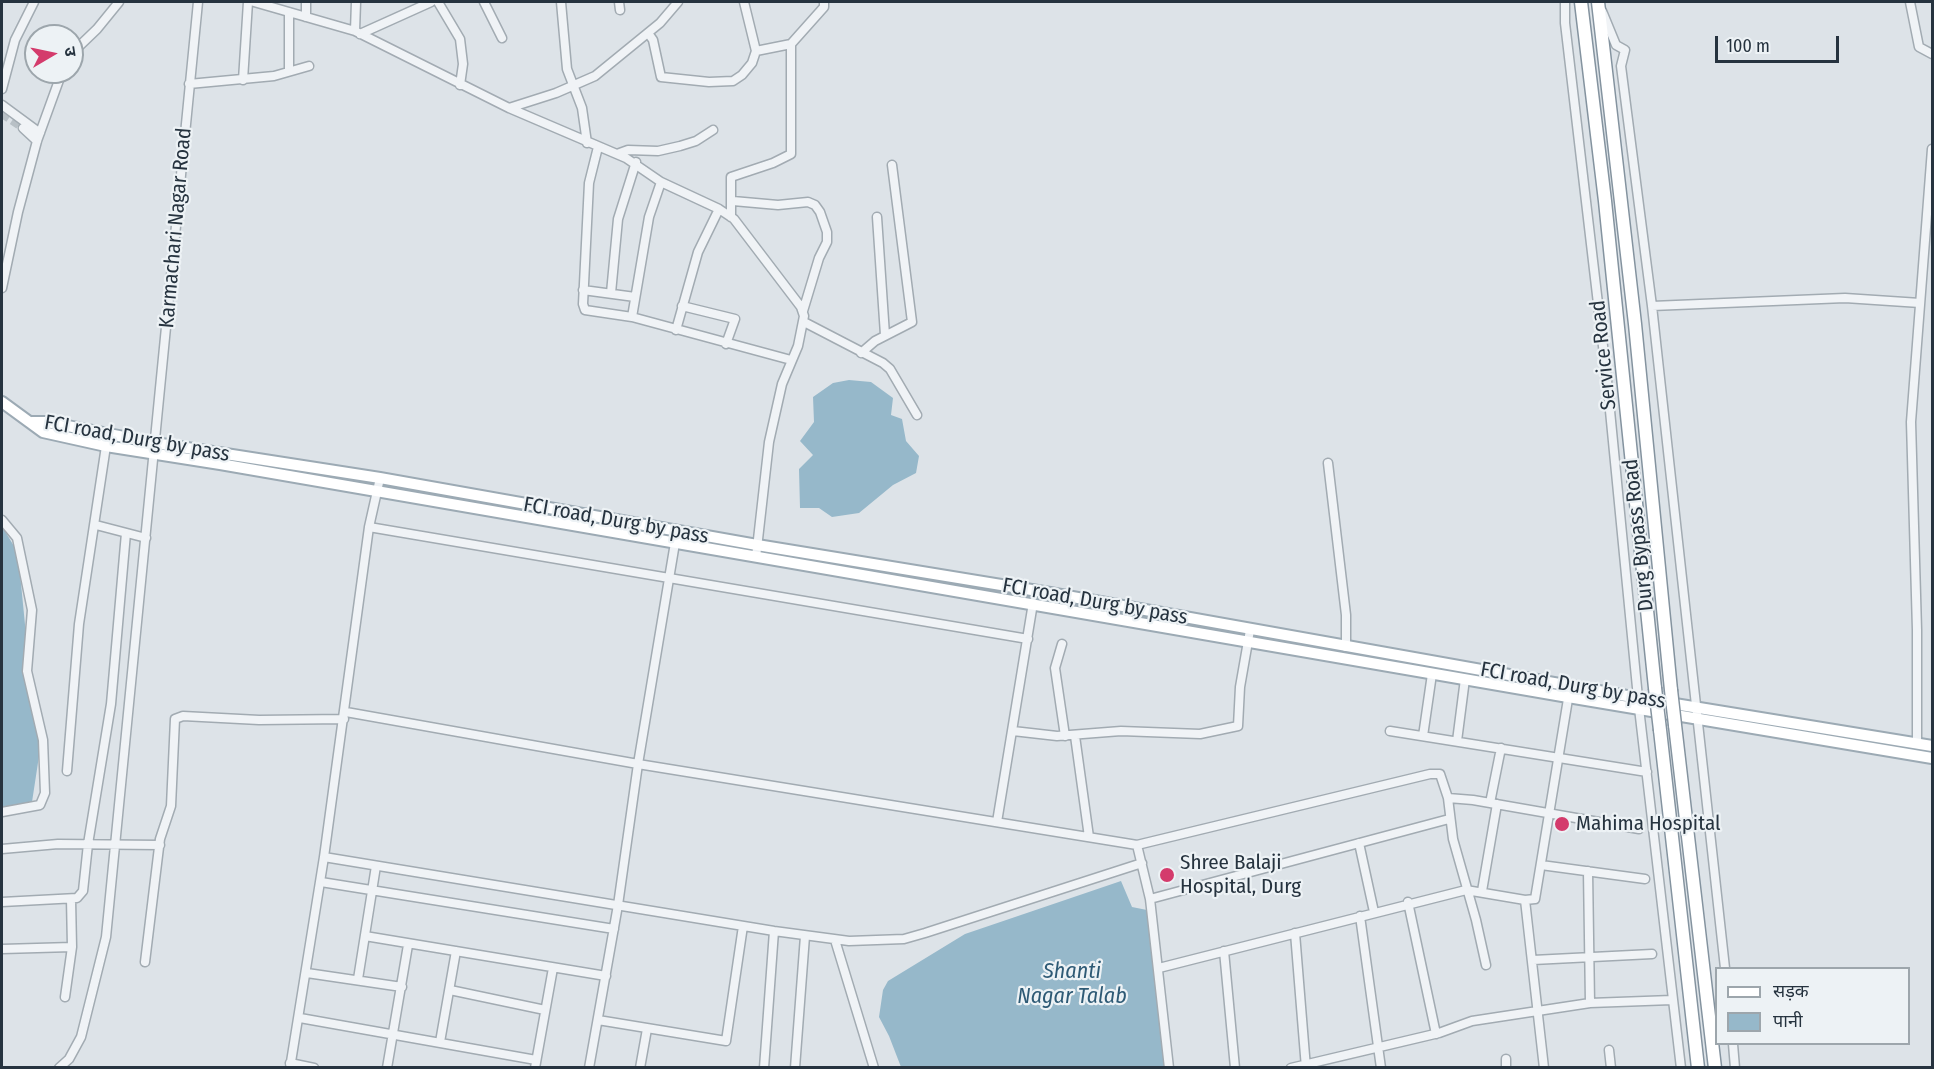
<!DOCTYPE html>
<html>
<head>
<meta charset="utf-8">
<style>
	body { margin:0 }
	#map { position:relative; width:1934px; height:1069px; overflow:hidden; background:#dde3e8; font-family:"Fira Sans Condensed","Noto Sans Devanagari",sans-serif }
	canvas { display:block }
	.frame { position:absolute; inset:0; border:3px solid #26333f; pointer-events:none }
	.legend { position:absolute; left:1715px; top:967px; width:195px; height:78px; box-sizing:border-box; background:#edf2f5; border:2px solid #9da6ac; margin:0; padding:8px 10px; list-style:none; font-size:18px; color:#26333f }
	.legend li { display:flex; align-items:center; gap:12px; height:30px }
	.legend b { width:30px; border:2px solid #9da6ac }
	.north { position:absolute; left:24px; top:24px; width:60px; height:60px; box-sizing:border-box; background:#edf2f5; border:2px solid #9da6ac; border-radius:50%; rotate:81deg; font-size:16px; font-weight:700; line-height:24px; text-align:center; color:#26333f }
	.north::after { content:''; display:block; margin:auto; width:21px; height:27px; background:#d43b6c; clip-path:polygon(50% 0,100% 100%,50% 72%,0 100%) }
	.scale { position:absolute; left:1715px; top:36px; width:124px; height:27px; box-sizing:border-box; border:3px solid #26333f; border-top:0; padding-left:8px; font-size:18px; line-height:21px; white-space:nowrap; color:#26333f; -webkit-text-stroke:4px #edf2f5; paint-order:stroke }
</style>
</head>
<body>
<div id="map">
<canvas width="1934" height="1069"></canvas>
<div class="frame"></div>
<ul class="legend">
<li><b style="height:8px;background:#fff"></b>सड़क</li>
<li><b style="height:16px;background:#96b8ca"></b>पानी</li>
</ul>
<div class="north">उ</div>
<div class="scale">100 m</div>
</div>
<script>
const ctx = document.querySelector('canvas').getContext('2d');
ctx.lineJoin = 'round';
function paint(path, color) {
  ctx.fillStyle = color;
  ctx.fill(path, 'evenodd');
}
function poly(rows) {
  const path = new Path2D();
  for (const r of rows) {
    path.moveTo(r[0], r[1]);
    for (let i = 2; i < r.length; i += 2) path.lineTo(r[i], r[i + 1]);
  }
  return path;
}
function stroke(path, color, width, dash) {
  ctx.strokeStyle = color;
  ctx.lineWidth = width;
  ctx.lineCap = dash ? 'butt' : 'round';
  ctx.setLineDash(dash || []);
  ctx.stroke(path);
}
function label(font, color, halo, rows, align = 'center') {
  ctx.font = font + ' "Fira Sans Condensed",sans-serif';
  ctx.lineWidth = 4.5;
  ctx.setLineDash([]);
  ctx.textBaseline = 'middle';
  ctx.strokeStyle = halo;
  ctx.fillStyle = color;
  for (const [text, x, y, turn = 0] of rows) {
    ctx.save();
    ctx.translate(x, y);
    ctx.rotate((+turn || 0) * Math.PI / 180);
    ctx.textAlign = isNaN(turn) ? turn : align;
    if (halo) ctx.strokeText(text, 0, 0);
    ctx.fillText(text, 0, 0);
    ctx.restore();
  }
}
const water = poly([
	[849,380,871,382,893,398,891,415,902,419,906,441,919,456,916,473,893,485,859,513,832,517,819,508,800,508,799,469,813,455,800,441,814,422,813,397,833,383],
	[2,526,18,553,27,645,22,671,41,743,32,802,2,807],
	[1121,881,1132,907,1147,910,1166,1067,901,1067,889,1036,879,1017,883,990,888,981,965,934]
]);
const minorTunnel = poly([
	[2,114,23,128]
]);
const minor = poly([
	[254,2,355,31,509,108,626,158,661,182,719,209,734,219,801,307,804,316,798,346,782,384,769,442,756,557],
	[306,2,306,17],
	[438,2,460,39,463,64,460,85],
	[484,2,502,38],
	[561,2,567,69,582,108,587,143],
	[619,2,620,10],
	[1565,2,1565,23,1607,380,1639,708,1681,1068],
	[1910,2,1919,47,1932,54],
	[1602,11,1616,45,1625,50,1621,66,1652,306,1725,968],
	[355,31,356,2],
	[648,33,653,40,661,77,709,82,733,81,742,75,752,63,756,51,744,2],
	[360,34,431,2],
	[756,51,791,44,824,7,824,2],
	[72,53,97,29,119,2],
	[289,71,289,12],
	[243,80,248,2],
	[189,84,274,76,309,66],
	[2,89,15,40,34,2],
	[2,105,40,133],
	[509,108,556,93,595,76,660,23,678,2],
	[23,128,37,141],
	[598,147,589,183,583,304,585,310,632,317,791,360],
	[617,154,628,150,658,151,680,146,696,141,713,130],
	[733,201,778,205,808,202,815,205,820,212,827,232,827,242,819,258,803,311],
	[731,217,731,177,773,163,791,154,791,44],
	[877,217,885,335],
	[2,288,18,212,37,141,62,72],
	[583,290,635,297],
	[611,293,618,219,636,162],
	[682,306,735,319,726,344],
	[1652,306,1845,298,1920,303],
	[632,317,649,217,661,182],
	[804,322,883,363,890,369,917,415],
	[676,330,698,252,719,209],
	[861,353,875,341,912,322,892,165],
	[1328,463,1346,615,1346,647],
	[2,520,17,538,32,610,27,671,43,740,45,793,40,805,2,812],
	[96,525,146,538],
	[369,527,1028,639],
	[1062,644,1055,668,1065,736],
	[346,712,638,764,1137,845,1430,774,1440,774,1448,798,1453,839,1476,920,1486,965],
	[1013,731,1057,736,1121,731,1200,734,1238,726,1240,687,1250,630],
	[1390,731,1647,772],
	[1075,736,1089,837],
	[1423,736,1432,674],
	[1457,741,1465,679],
	[1917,743,1917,630,1911,422,1932,149],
	[67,771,79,624,106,446],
	[1448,798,1473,800,1639,829],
	[1490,803,1501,748],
	[997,822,1033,603],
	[1359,843,1374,912],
	[1137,845,1150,899,1169,1068],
	[2,849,58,844,160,845],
	[324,857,774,931,849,941,904,939,925,933,1142,863],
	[1541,865,1645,879],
	[1588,871,1590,1003],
	[321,882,614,929],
	[1482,891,1497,804],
	[1150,899,1449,819],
	[1525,900,1544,1068],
	[2,902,77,898,83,891,88,844,111,704,126,533],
	[1408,902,1436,1034],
	[1360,916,1381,1068],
	[1295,933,1306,1068],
	[365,936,606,976],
	[835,940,874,1068],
	[2,949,72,947],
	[1224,951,1235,1068],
	[1533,960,1652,954],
	[145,962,160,839,171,806,175,719,183,716,259,720,344,719],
	[1159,968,1466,890,1525,900,1535,899,1569,693],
	[307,973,402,987],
	[358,979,376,866],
	[450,990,545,1010],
	[65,997,72,947,71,899],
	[300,1018,536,1060],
	[598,1020,726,1041,743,926],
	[440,1042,456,951],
	[1733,1044,1735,1068],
	[1609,1050,1611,1068],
	[1506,1059,1506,1068],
	[290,1063,314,1068],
	[59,1068,69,1059,81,1037,106,937,198,2],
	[290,1068,324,857,369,527,380,478],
	[387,1068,408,945],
	[535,1068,553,968],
	[589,1068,618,905,638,764,677,531],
	[640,1068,647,1029],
	[764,1068,774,931],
	[795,1068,805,936],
	[1291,1068,1439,1033,1472,1021,1590,1003,1672,1000]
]);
const major = poly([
	[2,402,43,432,106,446,220,464,1568,697,1932,758],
	[32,422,47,422,155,443,380,478,757,545,1050,593,1638,698,1932,746]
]);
const highway = poly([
	[1581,2,1605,201,1655,688],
	[1598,2,1635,324,1671,690],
	[1675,725,1715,1068],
	[1660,730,1698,1068]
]);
const highwayBridge = poly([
	[1655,688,1660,730],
	[1671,690,1675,725]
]);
const markers = [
	[1562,824,8,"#d43b6c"],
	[1167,875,8,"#d43b6c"]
];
const streetNames = [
	["Karmachari Nagar Road",176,228,-85],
	["Service Road",1604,355,-96],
	["FCI road, Durg by pass",137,439,10],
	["FCI road, Durg by pass",616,521,10],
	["Durg Bypass Road",1639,535,-96],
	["FCI road, Durg by pass",1095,602,10],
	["FCI road, Durg by pass",1573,686,10]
];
const poiNames = [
	["Mahima Hospital",1576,824],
	["Shree Balaji",1180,863],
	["Hospital, Durg",1180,887]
];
const waterNames = [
	["Shanti",1072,972],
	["Nagar Talab",1072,997]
];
paint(water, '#96b8ca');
stroke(minorTunnel, '#b8c0c6', 8, [8, 4]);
stroke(minor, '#a2abb2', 11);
stroke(major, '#9caab4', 14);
stroke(highway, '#84939f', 15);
stroke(minor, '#f0f3f6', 8);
stroke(major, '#fff', 10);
stroke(highway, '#fff', 12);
stroke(highwayBridge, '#84939f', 15, []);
stroke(highwayBridge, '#fff', 12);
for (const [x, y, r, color] of markers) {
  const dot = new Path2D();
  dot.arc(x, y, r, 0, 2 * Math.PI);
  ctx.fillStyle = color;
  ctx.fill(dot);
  stroke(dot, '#edf2f5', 2);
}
label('21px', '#26333f', '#edf2f5', streetNames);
label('21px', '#26333f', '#edf2f5', poiNames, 'left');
label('italic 22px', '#2e5a75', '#edf2f5', waterNames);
</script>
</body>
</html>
